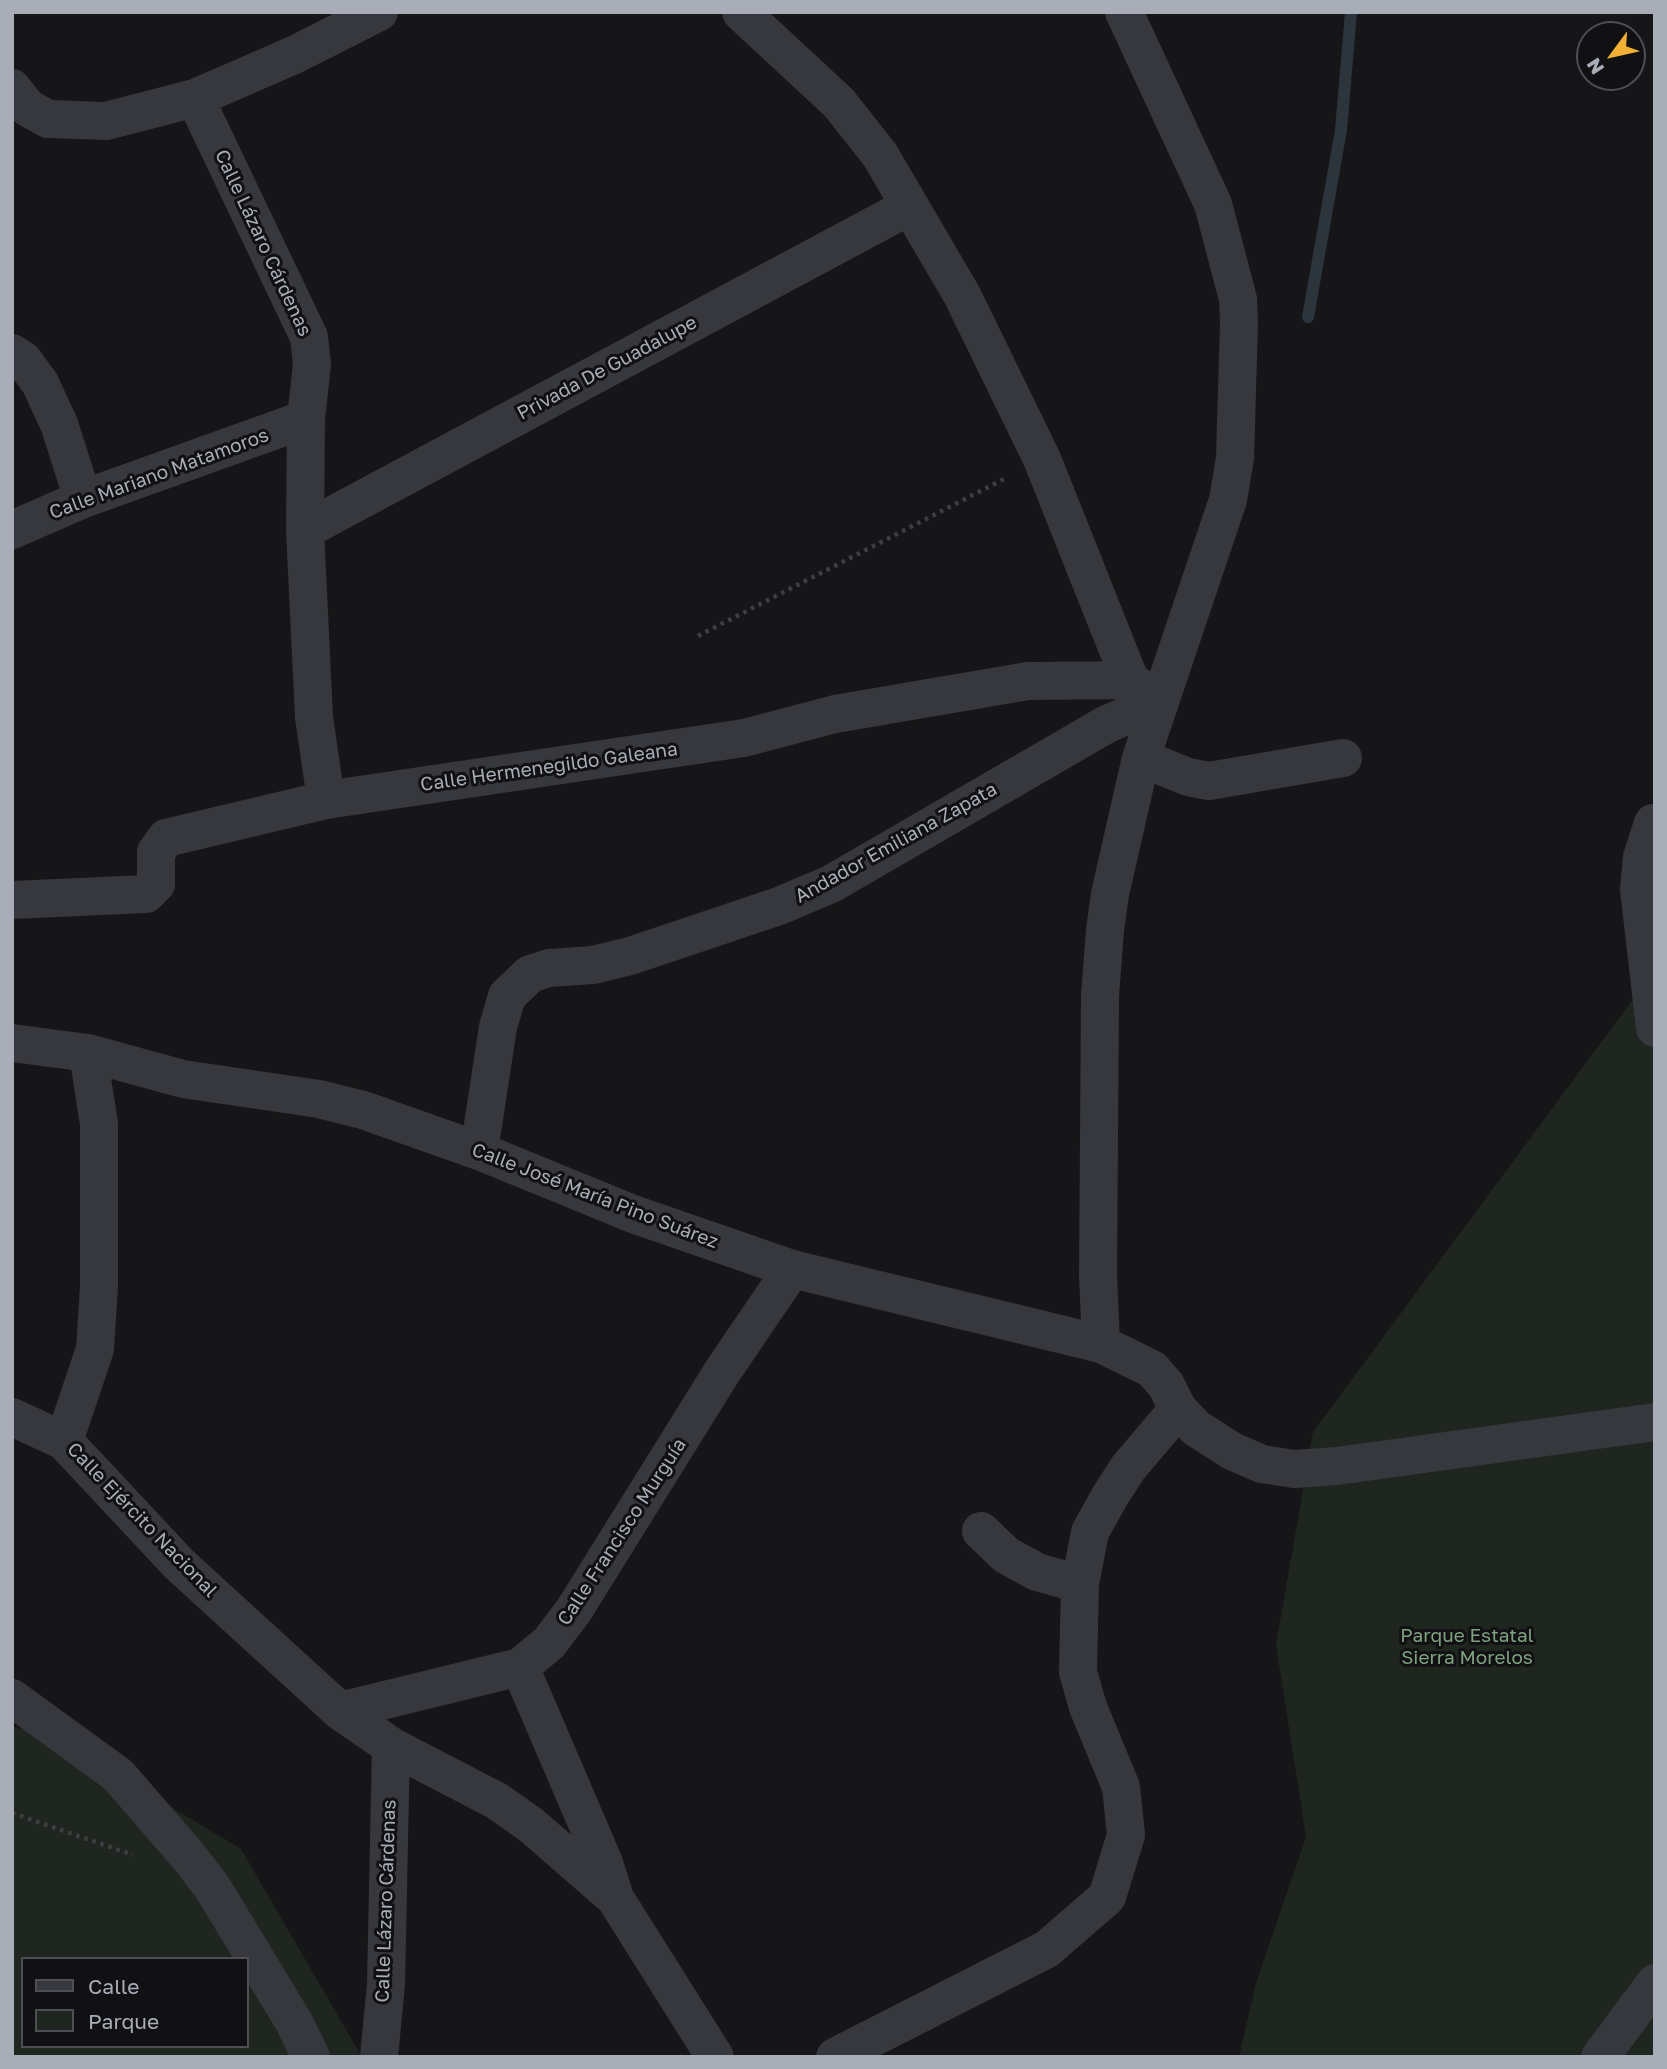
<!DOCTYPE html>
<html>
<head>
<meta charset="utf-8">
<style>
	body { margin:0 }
	#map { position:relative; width:1667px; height:2069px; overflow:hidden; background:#161618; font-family:"Golos Text",sans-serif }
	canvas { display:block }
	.frame { position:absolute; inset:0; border:14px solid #a8adb8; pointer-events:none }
	.legend { position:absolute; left:21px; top:1957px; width:228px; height:91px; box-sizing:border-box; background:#111113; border:2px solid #4d4f55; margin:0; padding:9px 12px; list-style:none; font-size:21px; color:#a8adb8 }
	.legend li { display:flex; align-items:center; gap:14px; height:35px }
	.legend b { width:35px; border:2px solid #4d4f55 }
	.north { position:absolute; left:1576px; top:21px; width:70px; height:70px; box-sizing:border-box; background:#111113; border:2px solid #4d4f55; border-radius:50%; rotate:237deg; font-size:19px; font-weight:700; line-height:28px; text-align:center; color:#a8adb8 }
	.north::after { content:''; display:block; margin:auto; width:24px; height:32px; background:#f2b134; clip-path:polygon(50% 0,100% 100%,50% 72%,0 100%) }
</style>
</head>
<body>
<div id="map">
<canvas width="1667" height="2069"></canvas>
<div class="frame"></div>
<ul class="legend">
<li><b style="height:9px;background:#37383d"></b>Calle</li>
<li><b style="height:19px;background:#1e261f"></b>Parque</li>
</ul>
<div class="north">N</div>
</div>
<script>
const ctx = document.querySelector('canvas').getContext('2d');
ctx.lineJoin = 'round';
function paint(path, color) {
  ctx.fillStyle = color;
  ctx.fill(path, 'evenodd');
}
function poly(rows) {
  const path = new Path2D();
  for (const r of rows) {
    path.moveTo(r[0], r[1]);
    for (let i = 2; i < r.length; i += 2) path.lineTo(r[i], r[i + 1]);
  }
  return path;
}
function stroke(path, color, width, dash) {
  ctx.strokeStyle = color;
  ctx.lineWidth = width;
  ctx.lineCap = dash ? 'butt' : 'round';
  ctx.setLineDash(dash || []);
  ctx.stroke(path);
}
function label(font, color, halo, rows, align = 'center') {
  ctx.font = font + ' "Golos Text",sans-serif';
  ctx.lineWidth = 6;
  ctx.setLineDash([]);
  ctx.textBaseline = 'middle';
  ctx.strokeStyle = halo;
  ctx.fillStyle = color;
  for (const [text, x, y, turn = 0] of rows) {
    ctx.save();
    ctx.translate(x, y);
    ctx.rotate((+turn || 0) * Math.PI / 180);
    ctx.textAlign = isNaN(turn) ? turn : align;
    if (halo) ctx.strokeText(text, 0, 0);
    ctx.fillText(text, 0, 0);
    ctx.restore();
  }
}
const green = poly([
	[1645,983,1655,1040,1655,2057,1239,2057,1256,1983,1306,1837,1276,1645,1313,1432],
	[12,1726,61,1741,241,1849,362,2057,12,2057],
	[23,1959,247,1959,247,2046,23,2046]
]);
const stream = poly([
	[1308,317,1341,130,1351,12]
]);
const path = poly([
	[698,636,1008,477],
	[12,1813,133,1855]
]);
const minor = poly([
	[741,12,839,103,880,155,962,295,1042,459,1130,680,1148,694],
	[12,88,28,108,48,119,106,121,195,98,294,55,379,12],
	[195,98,309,337,312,364,306,419,305,530,314,717,326,800],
	[12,353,23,360,40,383,59,424,83,499],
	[12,530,83,499,306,419],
	[305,530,910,206],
	[1141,758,1188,777,1209,781,1343,758],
	[1653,823,1642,857,1639,889,1655,1028],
	[12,900,146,894,156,884,156,852,166,838,326,800,744,738,835,714,1028,681,1130,680],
	[12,1043,88,1053,183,1079,319,1099,363,1110,479,1151,633,1214,792,1269,1101,1344,1152,1369,1166,1385,1178,1409,1196,1428,1232,1451,1262,1464,1294,1469,1337,1466,1655,1422],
	[479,1151,498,1027,507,996,530,974,549,968,593,965,630,956,779,906,831,884,1107,724,1159,702],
	[1101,1344,1098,1275,1100,996,1105,930,1110,894,1141,758,1228,500,1235,458,1239,323,1238,299,1213,204,1124,12],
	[12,1417,64,1441,179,1564,340,1711,391,1746,497,1801,531,1825,615,1898],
	[64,1441,95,1349,99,1287,99,1124,88,1053],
	[981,1531,1006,1555,1037,1572,1080,1584],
	[520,1667,604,1863,615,1898,715,2057],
	[12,1698,118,1775,189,1857,212,1887,294,2022,311,2057],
	[340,1711,520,1667,549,1643,574,1610,722,1372,792,1269],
	[379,2057,386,1984,391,1746],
	[835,2057,1047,1949,1107,1897,1126,1835,1121,1787,1088,1707,1078,1672,1080,1584,1090,1532,1110,1496,1128,1468,1178,1409],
	[1600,2057,1655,1983]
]);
const streetNames = [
	["Calle Lázaro Cárdenas",263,243,65],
	["Privada De Guadalupe",607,368,-28],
	["Calle Mariano Matamoros",159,474,-20],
	["Calle Hermenegildo Galeana",549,767,-8],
	["Andador Emiliana Zapata",896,843,-29],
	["Calle José María Pino Suárez",595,1196,21],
	["Calle Ejército Nacional",142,1520,46],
	["Calle Francisco Murguía",622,1532,-57],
	["Calle Lázaro Cárdenas",386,1901,-88]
];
const parkNames = [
	["Parque Estatal",1467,1636],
	["Sierra Morelos",1467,1658]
];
paint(green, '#1e261f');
stroke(stream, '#2c353c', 12);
stroke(path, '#3d3f44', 4.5, [3.5, 5]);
stroke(minor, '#37383d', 38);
label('19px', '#a8adb8', '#111113', streetNames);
label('19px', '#7fa381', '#111113', parkNames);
</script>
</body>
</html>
